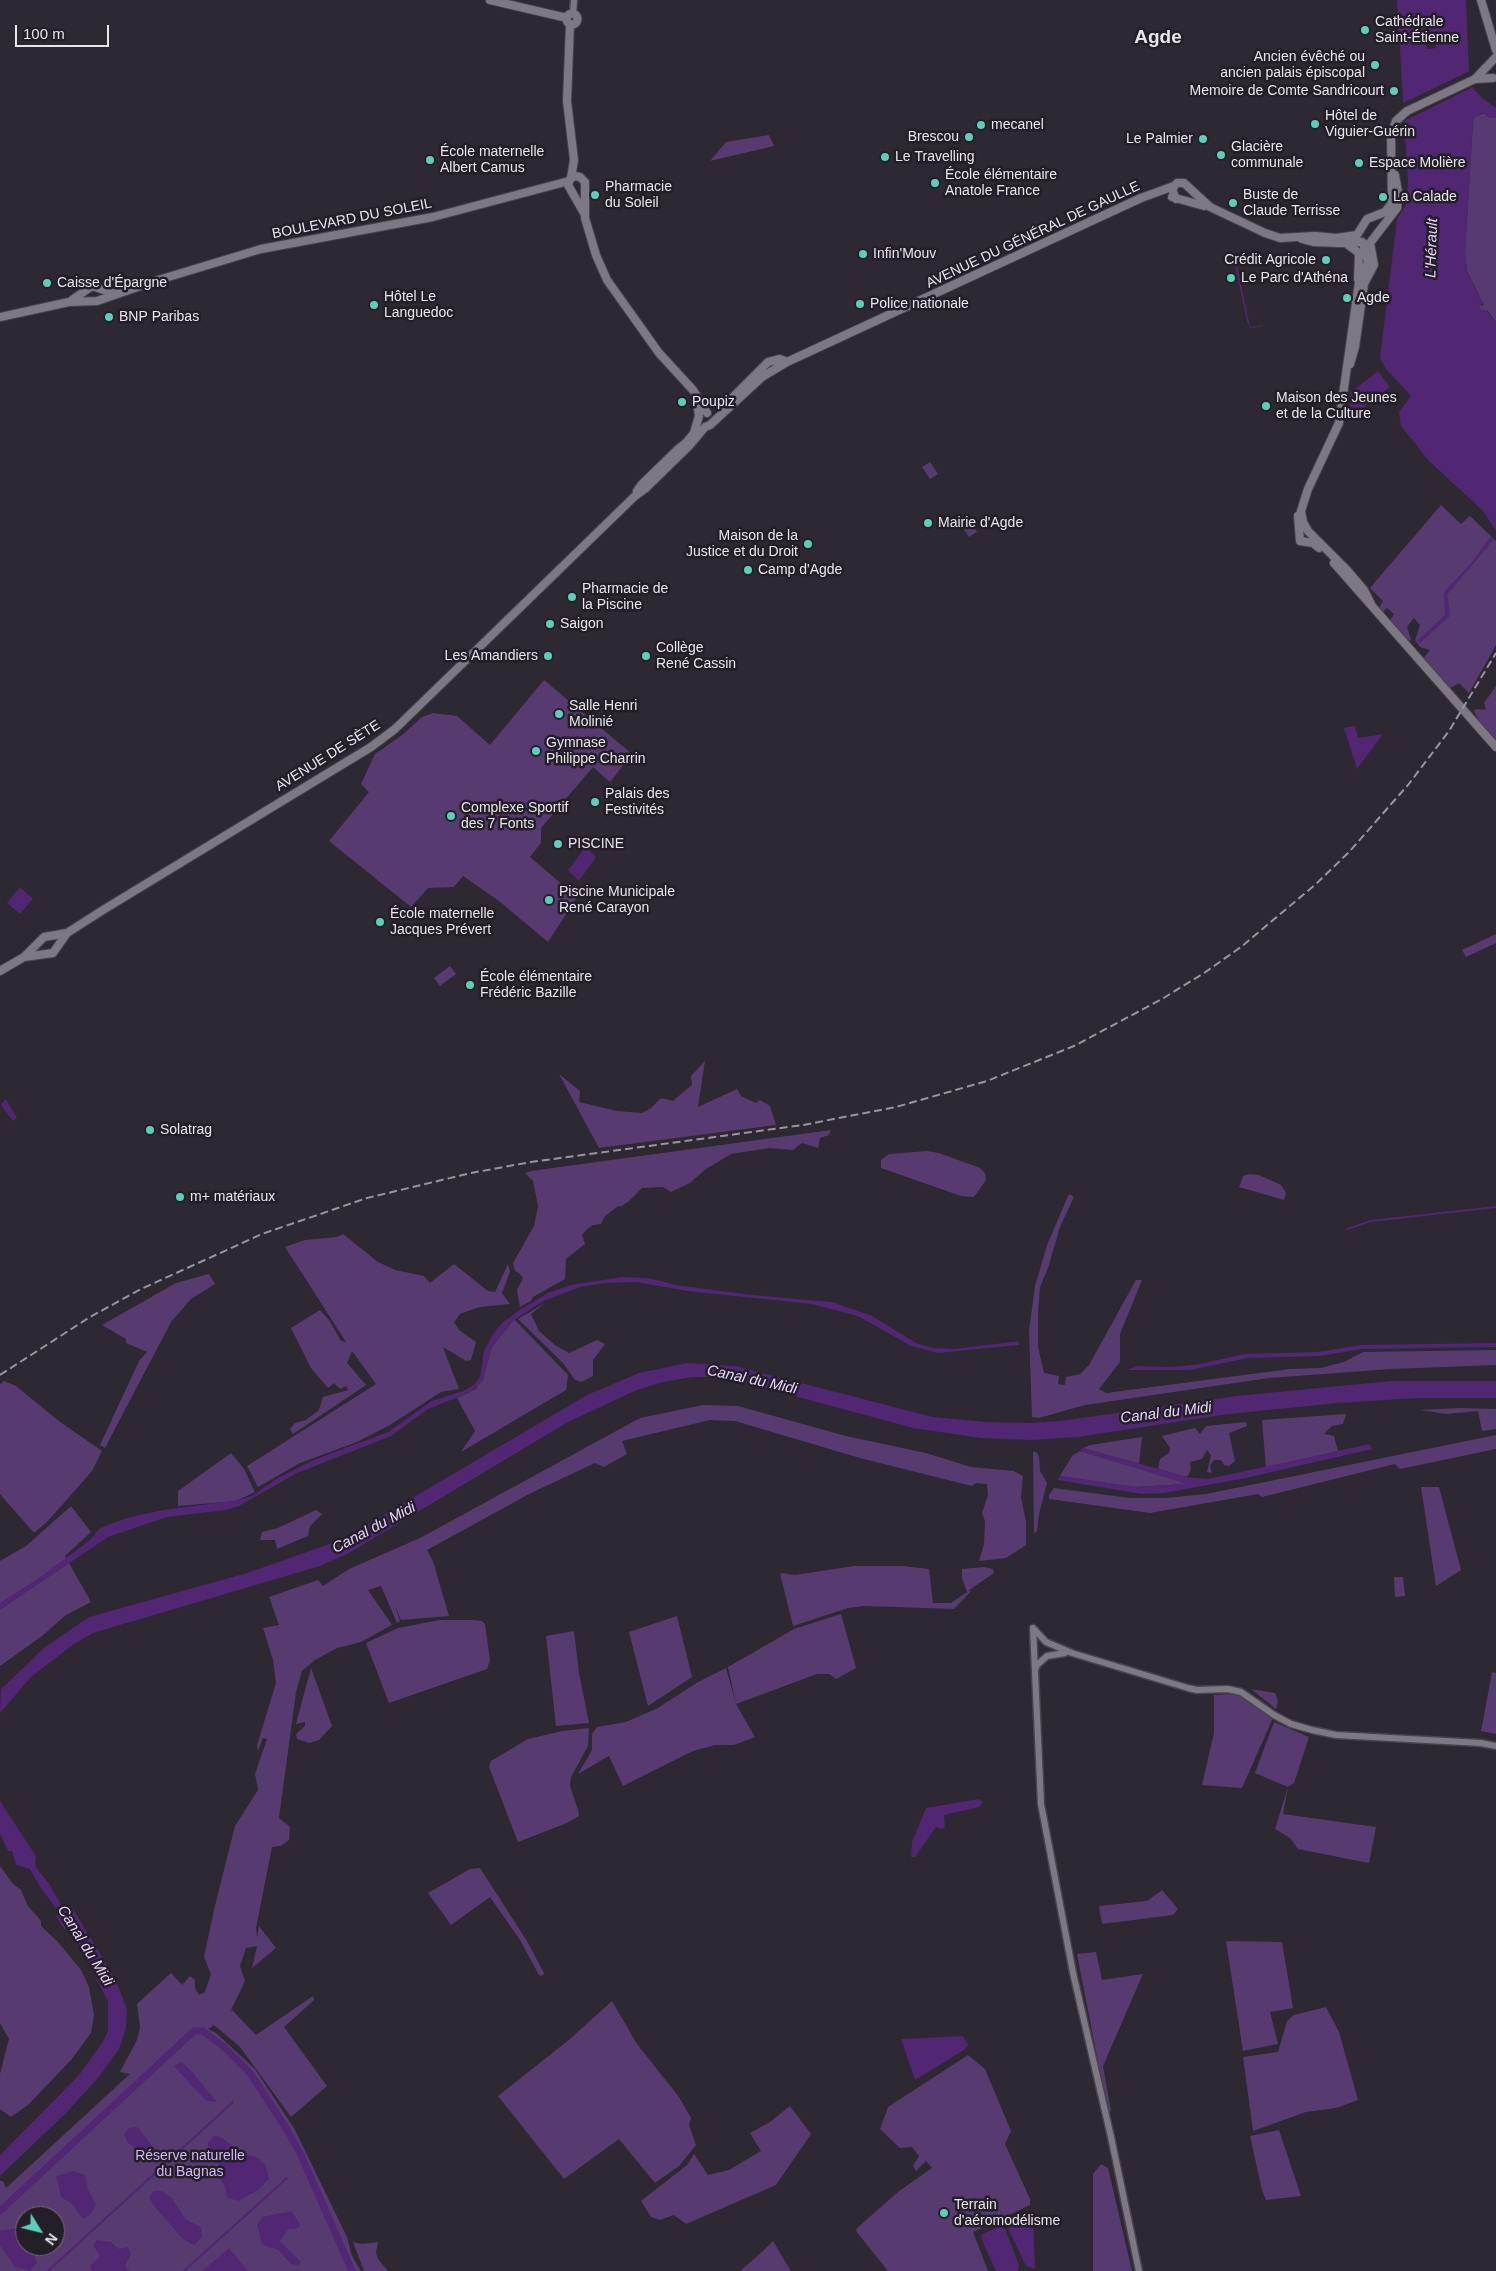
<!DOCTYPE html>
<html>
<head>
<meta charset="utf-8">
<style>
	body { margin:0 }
	#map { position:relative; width:1496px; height:2271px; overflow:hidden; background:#2d2832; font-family:Helvetica,sans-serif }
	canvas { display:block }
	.north { position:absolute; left:15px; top:2206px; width:50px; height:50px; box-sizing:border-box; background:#231e28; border:1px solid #726e76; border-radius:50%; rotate:126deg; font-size:14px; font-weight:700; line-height:20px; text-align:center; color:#e8e5eb }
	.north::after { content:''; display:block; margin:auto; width:18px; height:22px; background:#5cceba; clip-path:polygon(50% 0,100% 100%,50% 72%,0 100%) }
	.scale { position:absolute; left:15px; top:25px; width:94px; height:22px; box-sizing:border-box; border:2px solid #e8e5eb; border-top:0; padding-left:6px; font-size:15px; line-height:18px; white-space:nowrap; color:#e8e5eb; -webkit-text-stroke:4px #231e28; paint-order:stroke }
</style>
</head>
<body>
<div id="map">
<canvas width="1496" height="2271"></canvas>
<div class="north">N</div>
<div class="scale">100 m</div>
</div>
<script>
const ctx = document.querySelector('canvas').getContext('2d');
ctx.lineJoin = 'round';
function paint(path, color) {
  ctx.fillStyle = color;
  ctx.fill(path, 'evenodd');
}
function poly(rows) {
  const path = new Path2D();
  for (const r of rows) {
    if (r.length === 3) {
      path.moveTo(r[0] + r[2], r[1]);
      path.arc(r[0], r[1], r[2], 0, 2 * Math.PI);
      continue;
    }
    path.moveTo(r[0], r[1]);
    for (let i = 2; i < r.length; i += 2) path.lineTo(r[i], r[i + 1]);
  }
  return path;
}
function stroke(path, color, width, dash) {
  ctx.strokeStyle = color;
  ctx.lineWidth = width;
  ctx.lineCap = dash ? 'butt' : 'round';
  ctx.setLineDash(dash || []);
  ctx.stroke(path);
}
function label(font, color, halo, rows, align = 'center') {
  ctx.font = font + ' Helvetica,sans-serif';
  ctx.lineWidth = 5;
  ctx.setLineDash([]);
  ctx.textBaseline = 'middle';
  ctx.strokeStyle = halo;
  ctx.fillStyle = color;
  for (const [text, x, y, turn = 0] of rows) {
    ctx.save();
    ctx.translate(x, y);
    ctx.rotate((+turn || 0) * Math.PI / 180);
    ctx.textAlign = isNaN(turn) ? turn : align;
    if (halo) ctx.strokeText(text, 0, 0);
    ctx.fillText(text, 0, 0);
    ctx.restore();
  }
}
const green = poly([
	[1484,113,1490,118,1496,118,1496,322,1487,310,1481,310,1478,302,1482,306,1484,305,1467,271,1465,253,1473,121,1475,117],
	[769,135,774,146,710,161,726,142],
	[930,462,938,474,930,479,922,467],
	[1441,505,1461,524,1470,516,1496,541,1496,645,1469,693,1459,683,1449,689,1423,659,1430,650,1420,647,1415,640,1420,625,1414,618,1407,627,1411,639,1408,643,1389,622,1394,614,1387,608,1383,612,1379,608,1383,601,1370,588],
	[969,519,977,532,969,537,961,525],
	[544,680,632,754,610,782,593,767,541,828,541,843,530,857,577,897,548,942,499,901,463,876,454,887,428,888,411,907,329,841,369,792,361,784,375,754,402,735,422,717,433,713,457,716,490,745],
	[1496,686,1496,742,1483,728,1474,711,1476,709,1486,710,1484,703],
	[1496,934,1496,943,1466,957,1462,950],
	[450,966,456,974,440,986,434,978],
	[705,1061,698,1107,737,1089,741,1096,756,1103,760,1100,770,1106,776,1125,599,1148,559,1074,580,1091,579,1102,617,1111,642,1113,651,1108,661,1098,673,1101,681,1094,692,1085,691,1076],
	[831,1130,829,1135,820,1138,818,1148,802,1143,793,1150,770,1148,731,1154,706,1169,690,1183,671,1192,663,1187,642,1188,629,1201,622,1206,618,1206,604,1217,601,1224,593,1225,586,1230,582,1235,585,1244,566,1259,565,1279,533,1297,531,1301,520,1307,517,1290,523,1278,519,1273,515,1271,513,1263,534,1226,538,1206,533,1181,525,1173,531,1171],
	[927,1151,939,1153,980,1168,985,1173,986,1180,974,1197,961,1196,881,1168,881,1160,889,1154],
	[1249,1174,1259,1175,1281,1185,1286,1193,1284,1200,1239,1187,1243,1176],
	[1069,1194,1074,1197,1060,1227,1048,1268,1040,1287,1038,1312,1038,1347,1044,1373,1059,1376,1058,1384,1065,1385,1066,1377,1080,1374,1089,1365,1136,1280,1142,1280,1120,1334,1120,1362,1099,1389,1106,1393,1290,1369,1321,1368,1344,1362,1363,1352,1496,1350,1496,1365,1391,1369,1269,1378,1085,1405,1039,1418,1032,1417,1029,1331,1035,1286,1047,1245],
	[343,1234,378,1262,395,1270,424,1276,430,1283,454,1264,488,1291,495,1292,508,1264,510,1272,502,1293,510,1304,480,1307,468,1311,460,1314,454,1322,459,1330,476,1342,471,1360,466,1361,443,1347,459,1389,441,1392,390,1425,357,1442,300,1463,258,1487,247,1466,376,1384,352,1351,347,1363,366,1385,293,1434,290,1429,295,1423,306,1420,319,1410,323,1397,348,1390,346,1386,340,1389,334,1383,328,1388,311,1368,291,1328,320,1310,329,1320,341,1341,346,1342,285,1247,305,1240,337,1237],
	[209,1274,215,1284,191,1299,171,1322,105,1448,100,1445,139,1361,147,1352,126,1343,126,1339,102,1325,176,1283],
	[545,1303,531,1314,539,1331,555,1345,569,1353,597,1340,605,1344,593,1360,593,1376,581,1382,575,1380,563,1363,518,1319],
	[514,1319,568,1375,566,1390,461,1452,475,1431,457,1398,476,1389,485,1371,492,1347],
	[4,1381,16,1386,60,1422,102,1451,92,1471,48,1521,34,1533,0,1494,0,1384],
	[703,1405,738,1406,846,1436,926,1453,971,1467,1014,1471,1023,1476,1021,1497,1026,1522,1026,1545,1006,1558,979,1561,984,1544,985,1521,982,1513,988,1495,987,1484,976,1483,972,1486,860,1458,735,1421,710,1420,622,1441,627,1454,604,1467,595,1463,531,1493,427,1550,433,1561,449,1616,401,1620,395,1606,400,1621,397,1623,381,1586,368,1590,392,1625,361,1642,337,1648,315,1660,302,1671,296,1692,279,1818,290,1827,289,1840,281,1846,272,1847,256,1928,257,1938,259,1926,276,1948,252,1968,257,1946,246,1948,240,1966,245,1981,230,2012,232,2010,256,2035,313,1996,314,2000,284,2027,327,2086,291,2117,240,2047,214,2025,208,2029,216,2033,255,2069,294,2128,347,2237,352,2256,361,2271,0,2271,0,2181,3,2181,6,2188,130,2074,120,2072,137,2040,140,2027,137,2004,171,1973,182,1985,190,1976,195,1980,195,1988,199,1995,205,1992,211,1974,204,1957,214,1910,235,1826,258,1790,255,1774,267,1739,263,1738,258,1751,257,1745,276,1683,273,1660,263,1628,279,1625,269,1597,318,1580,323,1586,349,1569,420,1538,640,1418],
	[25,2216,55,2216,55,2246,25,2246],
	[1460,1408,1496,1409,1496,1429,1482,1431,1478,1411,1446,1414,1420,1410],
	[1346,1414,1343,1424,1332,1426,1324,1434,1334,1436,1338,1451,1266,1468,1262,1420],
	[1246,1422,1247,1426,1229,1433,1235,1461,1229,1466,1224,1465,1221,1460,1214,1460,1210,1466,1212,1473,1207,1472,1211,1455,1207,1450,1202,1459,1190,1462,1191,1470,1187,1477,1158,1469,1160,1459,1169,1453,1170,1448,1162,1436,1195,1428,1200,1434,1206,1426],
	[1496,1435,1496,1449,1400,1469,1395,1464,1262,1497,1258,1494,1150,1513,1049,1499,1049,1495,1054,1488,1130,1498,1165,1498,1206,1494],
	[1142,1437,1139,1464,1083,1448,1090,1445],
	[1080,1451,1187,1482,1187,1484,1134,1487,1060,1476,1072,1456],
	[1033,1452,1036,1452,1039,1457,1040,1471,1047,1483,1039,1514,1037,1531,1034,1533],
	[231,1453,244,1469,255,1492,236,1501,178,1506,178,1491],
	[1421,1487,1439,1487,1461,1570,1436,1586],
	[71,1506,91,1532,65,1556,91,1602,66,1615,42,1636,0,1666,0,1561,26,1546],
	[316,1510,322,1514,310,1526,308,1536,277,1549,275,1540,260,1540,262,1532,278,1528],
	[854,1566,903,1566,929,1569,933,1603,951,1603,967,1592,962,1578,962,1569,984,1567,993,1569,994,1573,968,1591,971,1591,954,1609,865,1606,848,1608,793,1626,780,1573,795,1575],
	[1394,1577,1403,1577,1405,1596,1395,1597],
	[841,1614,856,1668,836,1679,829,1674,817,1674,736,1704,755,1737,734,1745,715,1745,693,1751,623,1786,609,1756,578,1774,592,1750,592,1734,597,1727,626,1722,658,1708,698,1682,726,1668,736,1704,728,1667,794,1629],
	[677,1616,692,1677,648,1706,629,1632],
	[440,1620,474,1620,482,1621,485,1624,490,1660,487,1669,389,1703,366,1643,398,1628],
	[574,1631,579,1673,589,1723,556,1726,546,1636],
	[311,1668,332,1726,319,1740,309,1743,297,1739,296,1734,305,1726,305,1722,296,1724],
	[1492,1672,1496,1673,1496,1734,1481,1731],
	[1251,1689,1275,1693,1278,1701,1276,1709],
	[1231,1694,1240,1696,1273,1718,1242,1788,1202,1785,1214,1733,1214,1695],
	[1274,1722,1309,1737,1294,1783,1288,1787,1283,1814,1376,1827,1369,1863,1298,1849,1290,1838,1275,1829,1288,1787,1255,1773],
	[589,1728,588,1746,571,1777,570,1786,578,1810,579,1816,567,1823,518,1842,489,1767,491,1761,528,1739,562,1731],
	[0,1866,13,1884,21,1890,28,1906,41,1921,41,1926,58,1942,81,1970,89,1987,94,2015,91,2033,71,2060,28,2105,11,2117,0,2109,0,2074,9,2039,0,2023],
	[480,1868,527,1941,544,1973,542,1976,539,1975,520,1940,490,1897,451,1925,428,1893,470,1869],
	[1162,1890,1178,1909,1173,1915,1102,1924,1099,1906,1147,1901],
	[1226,1941,1282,1942,1293,2008,1270,2012,1278,2044,1243,2051],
	[1096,1952,1102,1980,1143,1974,1103,2066,1111,2111,1108,2113,1077,1954],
	[612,2001,637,2044,679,2097,691,2118,689,2125,696,2145,679,2166,655,2183,619,2139,564,2179,498,2096,570,2039],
	[1326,2007,1339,2032,1358,2100,1336,2108,1306,2112,1253,2131,1243,2057,1278,2052,1287,2021,1294,2015],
	[968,2055,985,2069,1011,2131,1005,2144,1030,2199,1030,2205,973,2232,988,2271,888,2271,856,2231,857,2228,898,2192,932,2168,926,2161,916,2171,913,2166,919,2156,912,2147,900,2148,880,2129,888,2107],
	[790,2106,811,2134,776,2185,686,2224,674,2215,660,2220,651,2217,641,2201,687,2165,694,2154,708,2175,729,2170,761,2151,750,2133,770,2122],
	[1279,2130,1301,2196,1266,2200,1262,2190,1250,2136],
	[1101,2164,1108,2168,1132,2271,1093,2271,1093,2174],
	[773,2241,791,2271,740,2271,763,2251],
	[353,2242,362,2244,378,2242,376,2252,378,2259,388,2271,364,2271]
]);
const water = poly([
	[1397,0,1466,0,1469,72,1472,87,1482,98,1496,108,1496,118,1490,118,1482,113,1476,116,1473,121,1465,253,1467,271,1484,305,1478,303,1481,310,1486,310,1496,322,1496,531,1483,511,1429,461,1401,426,1399,412,1411,396,1386,369,1380,358,1397,219,1406,205,1408,184],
	[1234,251,1250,327,1263,325,1263,326,1250,328,1247,321,1232,252],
	[1378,371,1390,387,1348,419,1351,392],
	[1491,536,1494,539,1447,595,1450,611,1449,617,1420,643,1417,641,1445,615,1444,592,1473,561],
	[1355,726,1358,738,1383,734,1357,769,1344,728],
	[587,848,596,857,579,881,568,870,584,849],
	[20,887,33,899,20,914,7,903],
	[6,1099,17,1118,13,1121,1,1105],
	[622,1277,648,1278,676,1285,752,1295,832,1302,872,1316,916,1343,932,1348,955,1349,1019,1341,1019,1345,938,1353,911,1346,858,1316,811,1304,687,1291,636,1282,605,1283,581,1287,543,1301,510,1323,492,1347,483,1381,471,1392,428,1409,391,1436,297,1473,239,1506,226,1510,167,1517,108,1537,0,1610,0,1603,39,1578,90,1540,100,1528,127,1518,163,1510,239,1500,252,1496,278,1478,316,1459,388,1432,432,1401,463,1391,474,1385,480,1377,484,1351,493,1334,502,1323,518,1311,548,1293,571,1285],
	[1496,1343,1496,1347,1362,1349,1320,1356,1248,1358,1190,1370,1127,1370,1137,1366,1172,1367,1201,1364,1244,1354,1317,1352,1362,1345],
	[687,1363,735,1366,933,1417,987,1422,1030,1423,1060,1421,1237,1396,1391,1381,1496,1381,1496,1398,1418,1398,1338,1403,1229,1414,1078,1437,1031,1440,981,1438,913,1428,743,1382,714,1377,693,1377,663,1382,637,1390,568,1422,349,1553,320,1566,93,1633,74,1644,31,1677,0,1713,1,1689,45,1647,89,1617,247,1573,341,1540,587,1395,639,1373],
	[1370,1444,1372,1449,1246,1478,1164,1493,1141,1494,1058,1480,1060,1476,1137,1487,1187,1484,1080,1451,1083,1448,1187,1477,1208,1479],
	[979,1799,983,1802,979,1807,944,1815,945,1827,942,1829,936,1827,915,1857,911,1857,912,1842,926,1808],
	[0,1801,36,1856,35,1866,50,1885,61,1905,56,1908,40,1887,30,1869,16,1865,12,1851,8,1851,0,1834],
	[59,1906,65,1909,71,1906,115,1978,127,2009,126,2028,119,2049,98,2078,65,2114,0,2176,0,2155,79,2075,104,2040,108,2030,108,2002,82,1948,68,1929,64,1929,56,1916,60,1913,57,1909],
	[963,2036,968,2045,964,2050,915,2080,901,2039],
	[182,2062,192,2072,217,2102,207,2101,192,2086,174,2066],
	[137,2127,157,2152,152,2157,145,2149,136,2149,128,2143,124,2134,129,2128],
	[214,2136,221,2137,244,2155,254,2156,265,2164,269,2179,258,2190,238,2201,227,2197,225,2186,215,2172,220,2161,209,2153,208,2143],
	[74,2171,85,2175,88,2189,96,2205,90,2215,83,2219,71,2203,61,2197,56,2176],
	[154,2191,162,2191,172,2198,185,2219,201,2227,202,2237,194,2245,183,2239,154,2206,149,2197],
	[291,2211,299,2222,300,2226,295,2229,288,2229,280,2241,301,2262,299,2266,291,2264,277,2249,267,2247,262,2243,257,2225,263,2217],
	[1026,2214,1033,2218,1035,2269,1026,2266,1008,2228,1010,2220],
	[1001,2226,1005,2229,1019,2265,1018,2271,996,2271,983,2243,981,2235,984,2233],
	[16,2228,25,2235,25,2246,31,2246,37,2263,30,2271,15,2267,0,2245,0,2231],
	[97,2240,111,2242,119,2249,128,2247,131,2254,125,2266,129,2271,92,2271,90,2266,100,2256,93,2245],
	[229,2248,248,2271,202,2271]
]);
const pier = poly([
	[1434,34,1436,48,1427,49,1425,36],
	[1472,70,1475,86,1406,120,1402,124,1401,104]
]);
const stream = poly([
	[1347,1229,1371,1221,1496,1207],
	[48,2271,233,2102],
	[184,2271,287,2178]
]);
const canal = poly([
	[0,2211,194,2031,203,2031,224,2047,250,2073,284,2125,300,2153,352,2271]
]);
const tertiary = poly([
	[573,14,574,0],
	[1033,1628,1041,1804,1073,1973,1111,2137,1139,2271],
	[1034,1629,1046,1642,1072,1653,1188,1688,1197,1690,1228,1689,1241,1692,1274,1715,1291,1724,1312,1730,1336,1735,1481,1743,1496,1746],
	[1035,1670,1037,1665,1047,1656,1065,1653]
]);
const secondary = poly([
	[490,0,567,18],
	[1481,0,1496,50],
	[572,19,5.5],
	[570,24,567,101,574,160,571,178],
	[1475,79,1493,78],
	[1172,197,1204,206],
	[1176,199,1172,189,1177,183,1184,183,1210,207,1265,233,1280,238,1315,236,1336,238,1357,235],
	[584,213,568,185,570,179,575,176,580,177,585,182,585,218,596,255,607,280,659,353,693,390,707,413],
	[1357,235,1367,219,1385,212,1392,203,1391,135,1396,121,1407,111,1475,79,1496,57],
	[1302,239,1313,242,1338,243,1362,242],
	[1363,243,1368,262,1359,282,1339,423,1308,489,1301,511,1303,522,1308,531,1347,570,1364,590,1371,604],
	[1370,243,1397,208,1398,192,1395,175],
	[1347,244,1359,253,1358,279],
	[72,300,92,286,107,291,114,290],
	[0,317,69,302,97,301,155,281,261,249,433,217,569,181],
	[1350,364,1355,347,1364,284,1374,265,1370,243],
	[732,398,768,362,780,359,787,362],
	[637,491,642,484,677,450,686,443,694,433,699,416,696,395],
	[1298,516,1300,541,1313,543,1319,548],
	[1334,563,1496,747],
	[24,957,53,953,67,933,103,910,371,747,395,729,635,496,646,488,689,446,705,427,710,425,762,377,787,362,1141,198,1174,186],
	[0,971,24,957,44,937,67,933]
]);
const rail = poly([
	[0,1375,90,1317,141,1289,262,1234,367,1198,471,1173,531,1162,803,1125,896,1107,987,1081,1074,1046,1162,999,1204,973,1241,947,1316,884,1349,852,1408,785,1449,731,1496,653]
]);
const markers = [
	[1365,30,5,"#5cceba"],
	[1375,65,5,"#5cceba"],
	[1394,91,5,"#5cceba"],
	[1315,124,5,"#5cceba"],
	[981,125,5,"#5cceba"],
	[969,137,5,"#5cceba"],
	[1203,139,5,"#5cceba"],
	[1221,155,5,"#5cceba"],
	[885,157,5,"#5cceba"],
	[430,160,5,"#5cceba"],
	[1359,163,5,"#5cceba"],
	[935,183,5,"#5cceba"],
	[595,195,5,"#5cceba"],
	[1383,197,5,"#5cceba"],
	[1233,203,5,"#5cceba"],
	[863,254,5,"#5cceba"],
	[1326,260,5,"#5cceba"],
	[1231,278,5,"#5cceba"],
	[47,283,5,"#5cceba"],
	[1347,298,5,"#5cceba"],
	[860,304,5,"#5cceba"],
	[374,305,5,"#5cceba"],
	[109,317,5,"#5cceba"],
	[682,402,5,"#5cceba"],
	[1266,406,5,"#5cceba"],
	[928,523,5,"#5cceba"],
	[808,544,5,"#5cceba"],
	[748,570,5,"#5cceba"],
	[572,597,5,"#5cceba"],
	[550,624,5,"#5cceba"],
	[548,656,5,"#5cceba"],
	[646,656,5,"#5cceba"],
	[559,714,5,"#5cceba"],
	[536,751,5,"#5cceba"],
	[595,802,5,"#5cceba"],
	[451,816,5,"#5cceba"],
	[558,844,5,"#5cceba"],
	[549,900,5,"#5cceba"],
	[380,922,5,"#5cceba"],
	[470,985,5,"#5cceba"],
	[150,1130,5,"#5cceba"],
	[180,1197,5,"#5cceba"],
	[944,2213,5,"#5cceba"]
];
const poiNames = [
	["Cathédrale",1375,22],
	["Saint-Étienne",1375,38],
	["Ancien évêché ou",1365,57,"right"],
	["ancien palais épiscopal",1365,73,"right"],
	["Memoire de Comte Sandricourt",1384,91,"right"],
	["Hôtel de",1325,116],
	["Viguier-Guérin",1325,132],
	["mecanel",991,125],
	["Brescou",959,137,"right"],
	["Le Palmier",1193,139,"right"],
	["Glacière",1231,147],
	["communale",1231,163],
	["École maternelle",440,152],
	["Albert Camus",440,168],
	["Le Travelling",895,157],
	["Espace Molière",1369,163],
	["École élémentaire",945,175],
	["Anatole France",945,191],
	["Pharmacie",605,187],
	["du Soleil",605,203],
	["Buste de",1243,195],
	["Claude Terrisse",1243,211],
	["La Calade",1393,197],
	["Infin'Mouv",873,254],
	["Crédit Agricole",1316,260,"right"],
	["Le Parc d'Athéna",1241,278],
	["Caisse d'Épargne",57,283],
	["Hôtel Le",384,297],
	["Languedoc",384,313],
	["Agde",1357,298],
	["Police nationale",870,304],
	["BNP Paribas",119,317],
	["Maison des Jeunes",1276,398],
	["et de la Culture",1276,414],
	["Poupiz",692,402],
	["Mairie d'Agde",938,523],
	["Maison de la",798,536,"right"],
	["Justice et du Droit",798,552,"right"],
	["Camp d'Agde",758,570],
	["Pharmacie de",582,589],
	["la Piscine",582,605],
	["Saigon",560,624],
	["Collège",656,648],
	["René Cassin",656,664],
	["Les Amandiers",538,656,"right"],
	["Salle Henri",569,706],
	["Molinié",569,722],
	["Gymnase",546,743],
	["Philippe Charrin",546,759],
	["Palais des",605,794],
	["Festivités",605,810],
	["Complexe Sportif",461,808],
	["des 7 Fonts",461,824],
	["PISCINE",568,844],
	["Piscine Municipale",559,892],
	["René Carayon",559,908],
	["École maternelle",390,914],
	["Jacques Prévert",390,930],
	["École élémentaire",480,977],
	["Frédéric Bazille",480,993],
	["Solatrag",160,1130],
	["m+ matériaux",190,1197],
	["Terrain",954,2205],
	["d'aéromodélisme",954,2221]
];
const streetNames = [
	["BOULEVARD DU SOLEIL",352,219,-11],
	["AVENUE DU GÉNÉRAL DE GAULLE",1033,235,-25],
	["AVENUE DE SÈTE",328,756,-32]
];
const parkNames = [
	["Réserve naturelle",190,2156],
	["du Bagnas",190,2172]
];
const waterNames = [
	["L'Hérault",1432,248,-88],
	["Canal du Midi",752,1380,12],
	["Canal du Midi",1166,1413,-7],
	["Canal du Midi",374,1528,-28],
	["Canal du Midi",85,1946,58]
];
const districtNames = [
	["Agde",1158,38]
];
paint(green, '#573b70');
paint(water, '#512672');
paint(pier, '#2d2832');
stroke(stream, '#512672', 2);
stroke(canal, '#512672', 7);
stroke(tertiary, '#48444b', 9);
stroke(secondary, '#48444b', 10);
stroke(tertiary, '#7d7883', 6);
stroke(secondary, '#7d7883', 8);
stroke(rail, '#99959d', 2, [8, 4]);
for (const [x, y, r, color] of markers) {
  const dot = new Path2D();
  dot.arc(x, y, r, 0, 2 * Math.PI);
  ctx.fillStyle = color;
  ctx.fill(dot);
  stroke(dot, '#231e28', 2);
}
label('14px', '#e8e5eb', '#231e28', poiNames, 'left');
label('14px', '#e8e5eb', '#231e28', streetNames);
label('14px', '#d6b6f7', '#231e28', parkNames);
label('italic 15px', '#e8d3fe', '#231e28', waterNames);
label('bold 19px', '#e8e5eb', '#231e28', districtNames);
</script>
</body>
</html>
